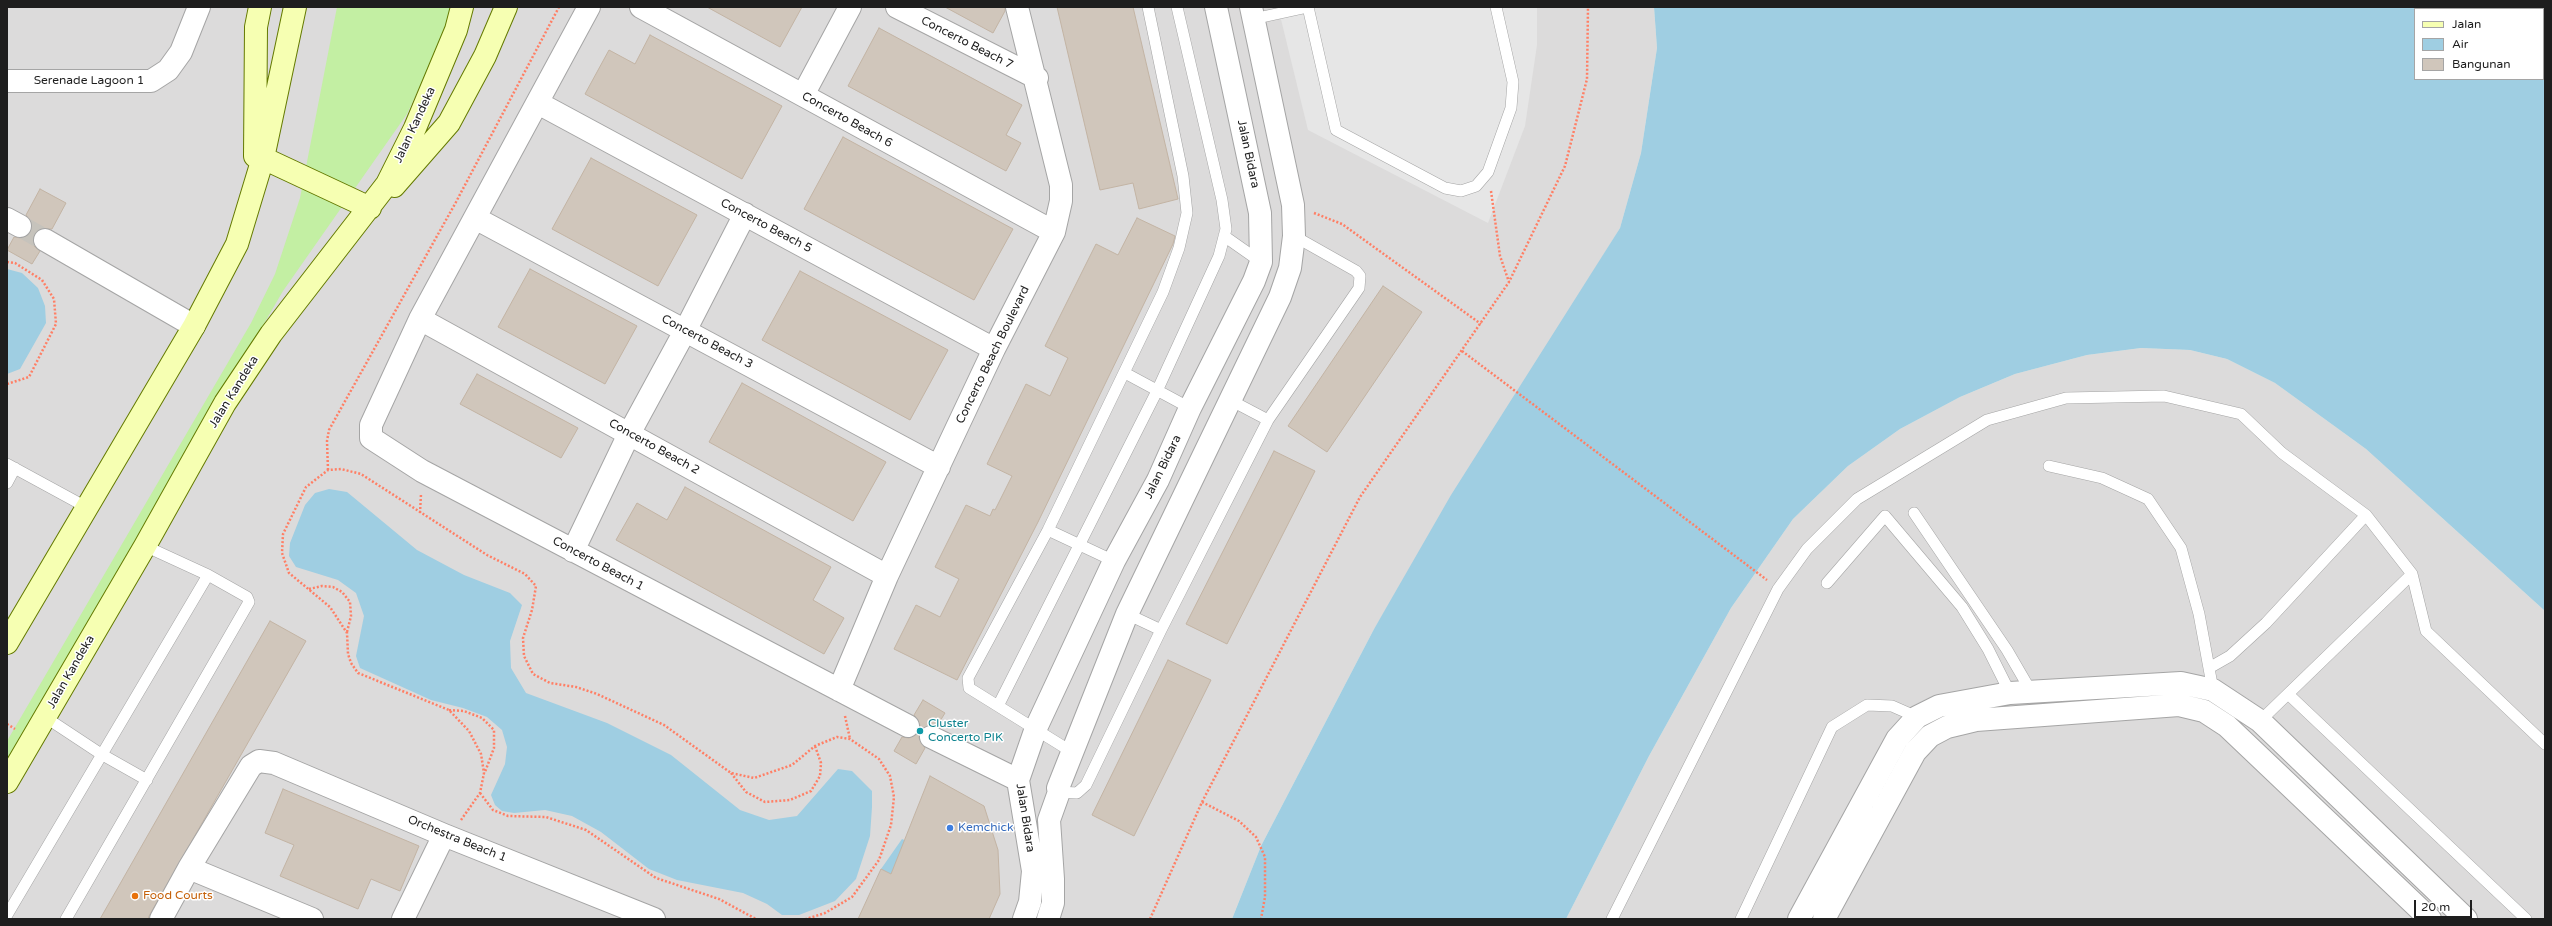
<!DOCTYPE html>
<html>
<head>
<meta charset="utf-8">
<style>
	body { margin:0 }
	#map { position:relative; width:2552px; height:926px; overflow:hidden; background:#f0ece3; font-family:"Varela Round",sans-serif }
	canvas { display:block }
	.frame { position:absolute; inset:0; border:8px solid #1e1e1e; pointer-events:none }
	.legend { position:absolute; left:2414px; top:8px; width:130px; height:72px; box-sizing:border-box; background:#fff; border:1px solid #a5a5a5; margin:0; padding:5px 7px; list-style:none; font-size:12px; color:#1e1e1e }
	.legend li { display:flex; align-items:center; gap:8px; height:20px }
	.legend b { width:20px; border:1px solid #a5a5a5 }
	.scale { position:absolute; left:2414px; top:900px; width:58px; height:18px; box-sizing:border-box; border:2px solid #1e1e1e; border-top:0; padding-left:5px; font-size:12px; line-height:14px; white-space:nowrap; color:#1e1e1e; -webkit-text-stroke:3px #fff; paint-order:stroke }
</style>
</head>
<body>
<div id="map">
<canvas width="2552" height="926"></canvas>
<div class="frame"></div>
<ul class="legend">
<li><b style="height:5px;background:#f6ffb2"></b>Jalan</li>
<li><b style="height:11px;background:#9fcee2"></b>Air</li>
<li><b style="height:11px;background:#d0c6bb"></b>Bangunan</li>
</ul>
<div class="scale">20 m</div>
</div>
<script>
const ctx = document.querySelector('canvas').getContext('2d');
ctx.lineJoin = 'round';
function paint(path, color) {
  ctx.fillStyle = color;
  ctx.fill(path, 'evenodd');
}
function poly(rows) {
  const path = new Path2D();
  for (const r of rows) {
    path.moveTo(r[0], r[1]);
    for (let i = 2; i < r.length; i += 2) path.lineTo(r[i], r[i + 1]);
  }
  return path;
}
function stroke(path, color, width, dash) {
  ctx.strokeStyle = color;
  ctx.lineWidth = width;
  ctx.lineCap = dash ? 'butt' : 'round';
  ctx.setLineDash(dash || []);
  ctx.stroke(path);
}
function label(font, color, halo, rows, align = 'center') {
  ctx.font = font + ' "Varela Round",sans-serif';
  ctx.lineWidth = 3;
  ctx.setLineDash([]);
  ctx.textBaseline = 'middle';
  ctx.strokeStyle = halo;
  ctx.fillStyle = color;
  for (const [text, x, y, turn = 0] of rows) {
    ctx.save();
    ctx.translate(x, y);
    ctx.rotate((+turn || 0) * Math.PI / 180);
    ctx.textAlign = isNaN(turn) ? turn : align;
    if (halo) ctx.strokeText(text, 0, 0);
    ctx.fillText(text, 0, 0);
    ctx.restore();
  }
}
const residential = poly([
	[7,7,1654,7,1657,48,1641,153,1620,228,1374,629,1261,846,1232,919,7,919],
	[2141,348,2190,350,2227,359,2275,383,2366,449,2545,611,2545,919,1566,919,1649,756,1731,608,1793,519,1848,466,1900,429,1960,397,2015,374,2087,355]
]);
const grass = poly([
	[337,7,453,7,441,41,407,114,283,291,7,764,7,741,251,323,275,274,300,198]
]);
const parking = poly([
	[1278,7,1537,7,1537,45,1525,126,1488,223,1308,130]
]);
const water = poly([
	[1654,7,2545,7,2545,611,2366,449,2275,383,2227,359,2190,350,2141,348,2087,355,2015,374,1960,397,1900,429,1848,466,1793,519,1731,608,1649,756,1566,919,1232,919,1261,846,1374,629,1451,495,1620,228,1641,153,1657,48],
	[2415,9,2543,9,2543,79,2415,79],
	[7,269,22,273,38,288,45,306,46,323,20,369,7,374],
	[329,489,347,492,417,550,464,575,510,593,522,605,510,641,511,668,526,693,607,723,671,755,740,810,769,820,797,816,838,769,852,771,872,791,872,807,870,836,856,879,835,901,799,915,782,915,767,904,743,893,677,880,649,869,601,832,572,816,545,810,514,813,502,811,495,805,491,795,505,764,507,747,502,730,487,717,463,708,431,700,360,668,356,656,364,616,356,593,338,580,296,567,289,556,290,543,305,505,315,493],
	[902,839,931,852,916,887,881,869]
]);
const building = poly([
	[707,7,802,7,780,47,707,7],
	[945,7,1005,7,1005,11,993,33,945,7],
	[1057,7,1133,7,1178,199,1139,209,1133,183,1100,190,1057,7],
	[879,28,1022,105,1006,135,1021,143,1006,171,848,86,879,28],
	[650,35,782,106,742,179,585,94,609,50,635,64,650,35],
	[843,137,1013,229,974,300,804,209,843,137],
	[591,158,697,215,658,286,552,229,591,158],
	[40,189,66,203,52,229,39,229,34,234,34,246,40,251,32,264,7,250,14,237,21,238,31,232,32,225,26,215,40,189],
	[1137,218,1175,236,1173,244,1038,522,957,680,894,649,916,605,940,617,959,579,935,567,966,505,990,516,993,509,995,510,1012,476,987,464,1026,384,1050,396,1068,358,1045,346,1096,244,1118,255,1137,218],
	[530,269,637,326,605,384,498,327,530,269],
	[800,271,948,350,910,420,762,340,800,271],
	[1383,286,1422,312,1327,452,1288,426,1383,286],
	[477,374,578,428,561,458,460,404,477,374],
	[742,383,886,462,853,521,709,442,742,383],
	[1274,451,1315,471,1227,644,1186,624,1274,451],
	[685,487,831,567,813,600,844,618,824,654,616,540,637,503,667,520,685,487],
	[270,621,306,641,149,916,148,919,100,919,270,621],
	[1168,660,1211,680,1134,836,1092,815,1168,660],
	[923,700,945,713,937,726,930,725,920,731,919,738,925,748,916,764,894,751,902,737,909,738,919,732,920,725,914,715,923,700],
	[930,776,984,806,998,850,1000,894,989,919,858,919,881,869,891,874,930,776],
	[283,789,419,846,400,891,371,879,358,909,280,876,294,845,265,833,283,789]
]);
const streetTunnel = poly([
	[20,226,45,240]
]);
const path = poly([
	[1491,191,1500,256,1509,282],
	[1314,213,1342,224,1481,324],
	[7,262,15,263,42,280,54,299,56,324,29,377,7,384],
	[1462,351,1767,580],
	[328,470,327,441,329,430,456,202,559,7],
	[420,513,421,494],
	[309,589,322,586,333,587,342,592,350,602,351,616,347,632],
	[449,710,464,711,482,718,494,730,494,748,485,772],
	[845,716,850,739],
	[7,724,15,729],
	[731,773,746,792,765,802,790,800,811,791,820,776,821,763,815,746],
	[480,793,493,810,508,816,546,817,586,830,656,878,719,899,756,919],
	[1202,802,1239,821,1256,837,1265,857,1265,897,1261,919],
	[461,820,480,793,484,773,481,754,469,731,449,710,358,673,351,663,348,654,347,633,330,607,289,573,282,553,283,534,306,487,328,470,341,469,361,474,487,555,525,574,536,586,532,610,523,638,524,656,533,674,550,683,576,687,597,694,664,725,731,773,754,778,792,765,815,746,837,737,850,739,879,759,890,776,894,797,891,825,879,860,852,897,825,913,806,919],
	[1150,919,1202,802,1360,497,1509,282,1565,166,1587,79,1588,7]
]);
const lane = poly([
	[1308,7,1336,130,1445,188,1461,191,1476,186,1488,172,1511,108,1513,82,1496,7],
	[1253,19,1308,7],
	[1224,236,1261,262],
	[1125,373,1190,408],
	[1230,400,1268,420],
	[7,464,86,507],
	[2049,466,2102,478,2148,499,2181,548,2199,614,2213,690],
	[7,483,15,468],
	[1914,513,2007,650,2032,693],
	[1048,530,1114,561],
	[1827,583,1885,516,1962,607,1988,649,2010,693],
	[1127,614,1161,630],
	[2209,668,2230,656,2266,623,2366,515],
	[2288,694,2526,919],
	[999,704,1157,391,1219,256,1226,229,1222,200,1177,7],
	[45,717,101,754,147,780],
	[2260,721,2412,574],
	[1072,752,969,688,968,678,1048,530,1163,292,1179,248,1187,213,1183,176,1148,7],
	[1059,792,1077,793,1086,785,1161,630,1268,420,1359,288,1360,276,1356,271,1294,236],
	[7,915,208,575],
	[66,919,249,602,247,597,208,575,145,546],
	[1612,919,1778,589,1807,549,1857,499,1987,420,2066,398,2164,396,2241,414,2282,453,2366,515,2412,574,2426,631,2545,744],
	[1741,919,1832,727,1867,705,1892,706,1917,717]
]);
const street = poly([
	[589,7,420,319,371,425,371,438,422,471,908,726],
	[641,7,1054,232],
	[897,7,1037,78],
	[7,81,151,81,168,70,181,52,199,7],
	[803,95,850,7],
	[538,103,994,349],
	[475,218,939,467],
	[7,219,20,226],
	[45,240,194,326],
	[420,319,887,576],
	[573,551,629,434,685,331,745,214],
	[839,690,887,576,994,349,1054,232,1061,201,1061,185,1017,7],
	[931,737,1018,780],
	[189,868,312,919],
	[161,919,189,868,251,766,259,761,274,763,444,835,654,919],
	[403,919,444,835],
	[1024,919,1030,902,1033,871,1018,780,1036,728,1114,561,1158,480,1190,408,1254,281,1261,262,1260,213,1216,7],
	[1048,919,1053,903,1053,879,1049,820,1059,792,1058,788,1127,614,1280,297,1290,268,1294,236,1293,205,1251,7],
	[1799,919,1897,739,1917,717,1939,706,2010,693,2181,683,2213,690,2260,721,2466,919],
	[1824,919,1915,752,1930,736,1947,727,1976,720,2179,705,2204,711,2227,726,2430,919]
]);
const secondary = poly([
	[255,156,256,27,260,7],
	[263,158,370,208],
	[394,186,449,123,485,56,506,7],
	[7,643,194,326,237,244,263,158,295,7],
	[7,782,145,546,225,403,271,334,387,184,415,128,456,30,462,7]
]);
const markers = [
	[920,731,4,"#0f9aa8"],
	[950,828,4,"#3f7fe0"],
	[135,896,4,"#e8710a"]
];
const streetNames = [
	["Concerto Beach 7",967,43,27],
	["Serenade Lagoon 1",89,81],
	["Concerto Beach 6",847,120,29],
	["Jalan Kandeka",415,125,-65],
	["Jalan Bidara",1248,154,78],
	["Concerto Beach 5",766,226,28],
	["Concerto Beach 3",707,342,28],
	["Concerto Beach Boulevard",993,355,-64],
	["Jalan Kandeka",234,392,-58],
	["Concerto Beach 2",654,447,29],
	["Jalan Bidara",1163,467,-64],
	["Concerto Beach 1",598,564,28],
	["Jalan Kandeka",71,672,-60],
	["Jalan Bidara",1025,818,81],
	["Orchestra Beach 1",457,839,22]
];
const cultureNames = [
	["Cluster",928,724],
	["Concerto PIK",928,738]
];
const shopNames = [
	["Kemchick",958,828]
];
const foodNames = [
	["Food Courts",143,896]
];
paint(residential, '#dcdbdb');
paint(grass, '#c3efa3');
paint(parking, '#e6e6e6');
paint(water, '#9fcee2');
paint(building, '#d0c6bb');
stroke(building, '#c3b4a4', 1);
stroke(streetTunnel, '#c6c3bc', 22, [22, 11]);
stroke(lane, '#a5a5a5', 12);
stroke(street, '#a5a5a5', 24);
stroke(secondary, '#647a00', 24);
stroke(path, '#ff7f65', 2.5, [2, 2]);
stroke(lane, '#fff', 11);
stroke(street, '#fff', 22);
stroke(secondary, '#f6ffb2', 22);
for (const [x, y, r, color] of markers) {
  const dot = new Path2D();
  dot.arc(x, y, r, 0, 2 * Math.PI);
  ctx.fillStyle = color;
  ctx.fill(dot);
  stroke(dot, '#fff', 1.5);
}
label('12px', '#1e1e1e', '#fff', streetNames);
label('12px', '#0d838f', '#fff', cultureNames, 'left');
label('12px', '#366cbe', '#fff', shopNames, 'left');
label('12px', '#c56008', '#fff', foodNames, 'left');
</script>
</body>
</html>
